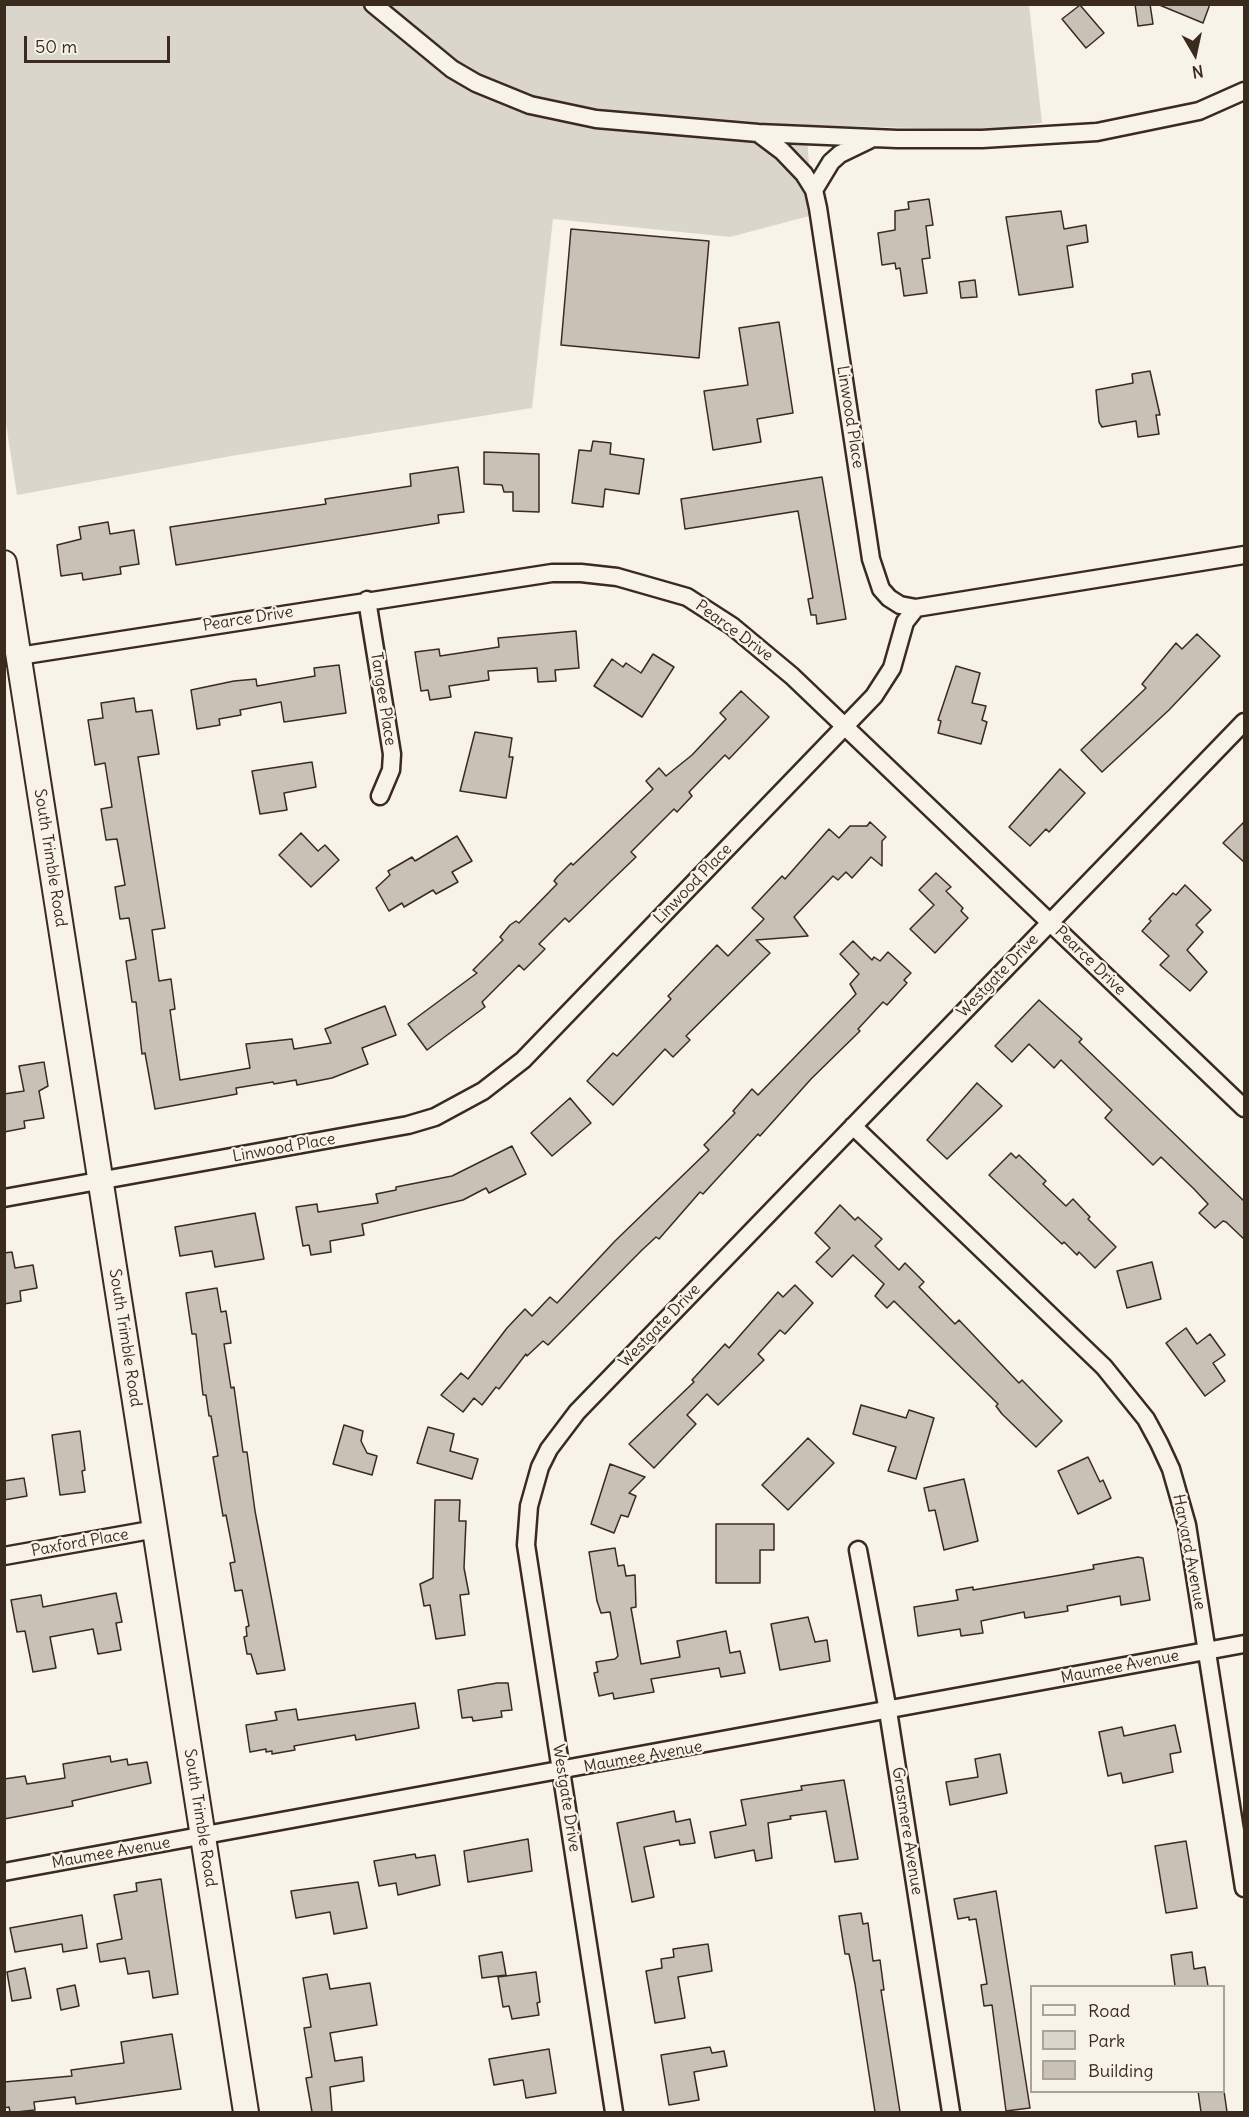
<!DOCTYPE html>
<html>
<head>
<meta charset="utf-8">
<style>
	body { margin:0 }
	#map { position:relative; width:1249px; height:2117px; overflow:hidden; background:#f7f3e8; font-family:Delius,sans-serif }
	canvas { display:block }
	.frame { position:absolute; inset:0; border:6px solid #3b2a1e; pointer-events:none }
	.legend { position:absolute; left:1030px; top:1985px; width:195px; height:108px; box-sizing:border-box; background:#f7f3e8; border:2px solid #aca397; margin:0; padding:8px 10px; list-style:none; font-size:18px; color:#3b2a1e }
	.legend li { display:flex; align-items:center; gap:12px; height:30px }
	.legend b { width:30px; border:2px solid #aca397 }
	.north { position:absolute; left:1165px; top:24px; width:60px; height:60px; -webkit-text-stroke:4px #f7f3e8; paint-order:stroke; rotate:171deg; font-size:16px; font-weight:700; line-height:24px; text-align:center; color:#3b2a1e }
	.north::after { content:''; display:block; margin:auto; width:21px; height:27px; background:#3b2a1e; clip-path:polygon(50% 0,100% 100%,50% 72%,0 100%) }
	.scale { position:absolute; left:24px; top:36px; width:146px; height:27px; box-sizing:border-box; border:3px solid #3b2a1e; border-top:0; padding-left:8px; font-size:18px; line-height:21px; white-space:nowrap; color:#3b2a1e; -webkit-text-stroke:4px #f7f3e8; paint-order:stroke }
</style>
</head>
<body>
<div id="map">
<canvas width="1249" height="2117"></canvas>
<div class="frame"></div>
<ul class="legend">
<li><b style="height:8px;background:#f7f3e8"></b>Road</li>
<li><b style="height:16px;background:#dbd6cb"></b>Park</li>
<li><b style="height:16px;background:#c8c1b6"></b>Building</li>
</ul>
<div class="north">N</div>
<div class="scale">50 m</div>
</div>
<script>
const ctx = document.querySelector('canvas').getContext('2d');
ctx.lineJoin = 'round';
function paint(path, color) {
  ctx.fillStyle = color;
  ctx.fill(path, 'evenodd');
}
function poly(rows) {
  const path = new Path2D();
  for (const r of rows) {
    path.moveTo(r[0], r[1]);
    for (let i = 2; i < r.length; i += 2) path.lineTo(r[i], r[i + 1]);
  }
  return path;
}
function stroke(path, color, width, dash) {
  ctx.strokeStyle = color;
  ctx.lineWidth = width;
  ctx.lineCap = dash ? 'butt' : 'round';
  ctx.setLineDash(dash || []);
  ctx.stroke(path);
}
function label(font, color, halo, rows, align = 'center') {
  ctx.font = font + ' Delius,sans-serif';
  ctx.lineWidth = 4.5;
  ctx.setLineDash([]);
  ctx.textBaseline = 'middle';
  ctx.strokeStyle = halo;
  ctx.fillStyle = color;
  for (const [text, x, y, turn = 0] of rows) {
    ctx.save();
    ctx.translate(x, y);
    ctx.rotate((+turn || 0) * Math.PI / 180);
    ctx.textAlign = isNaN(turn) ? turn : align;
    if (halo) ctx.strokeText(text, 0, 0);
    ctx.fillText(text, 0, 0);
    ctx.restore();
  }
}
const green = poly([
	[4,5,1029,5,1042,123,985,130,806,125,813,215,730,237,553,219,532,408,231,456,17,495,4,411]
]);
const building = poly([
	[1135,4,1150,4,1153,24,1138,26,1135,4],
	[1157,4,1210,4,1203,23,1157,4],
	[1080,5,1104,33,1086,48,1062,19,1080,5],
	[929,199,933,225,926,226,930,258,922,259,927,293,904,296,900,268,896,269,895,263,882,265,878,233,895,230,895,211,909,209,908,202,929,199],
	[1061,211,1064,229,1086,225,1088,242,1067,246,1073,287,1019,295,1006,217,1061,211],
	[571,229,709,241,699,358,561,345,571,229],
	[975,280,977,297,961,298,959,282,975,280],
	[779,322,793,413,757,419,761,442,713,450,704,391,748,385,739,328,779,322],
	[1150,371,1160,415,1156,415,1159,434,1138,437,1136,421,1102,427,1099,422,1096,390,1133,383,1132,374,1150,371],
	[593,441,611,443,610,454,644,459,639,494,605,489,603,507,572,503,579,450,591,451,593,441],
	[484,452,539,454,539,512,513,511,513,492,504,492,502,485,484,484,484,452],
	[458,467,464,512,438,515,439,523,176,565,170,527,326,504,325,499,411,486,410,474,458,467],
	[822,477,846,619,817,624,816,615,811,615,808,599,813,598,798,511,685,529,681,499,822,477],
	[108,522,110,534,134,530,139,564,120,567,121,574,83,580,82,573,61,576,57,545,81,539,79,527,108,522],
	[576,631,579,668,555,670,556,681,538,682,537,668,488,671,489,680,449,686,451,697,430,700,428,690,421,691,415,652,439,649,440,656,499,647,498,638,576,631],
	[1197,634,1220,656,1169,710,1102,772,1081,750,1146,688,1142,684,1176,643,1182,649,1197,634],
	[653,654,674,667,642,717,594,686,612,659,623,667,626,663,641,673,653,654],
	[339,665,346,713,284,722,281,702,240,710,241,715,219,719,220,725,197,729,191,690,234,681,256,679,257,686,315,676,314,668,339,665],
	[956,666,980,673,972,703,986,706,982,720,987,722,981,744,938,733,941,721,938,720,956,666],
	[741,691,769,717,729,759,725,755,689,792,692,796,677,812,674,809,631,852,636,857,612,880,569,922,565,918,539,944,545,949,524,970,519,965,482,1002,485,1007,427,1050,408,1024,477,973,473,970,503,940,500,937,510,925,516,921,519,923,557,884,554,881,557,877,571,863,573,865,653,789,646,781,659,768,666,776,692,755,726,719,720,713,741,691],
	[134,698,136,712,152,710,159,754,138,757,165,928,152,930,159,981,171,979,175,1009,170,1010,180,1080,250,1068,246,1044,292,1039,294,1049,331,1043,325,1029,385,1006,396,1035,362,1048,368,1064,332,1078,297,1085,296,1080,274,1084,273,1082,236,1088,237,1094,155,1109,145,1053,142,1054,136,1002,132,1002,126,961,136,959,129,918,120,919,115,887,125,885,117,839,106,840,101,809,112,807,105,763,95,765,88,720,103,718,101,703,134,698],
	[475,732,512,738,509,757,513,757,506,798,460,791,475,732],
	[312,762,316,787,284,793,287,810,260,814,252,771,312,762],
	[1060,769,1085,793,1049,832,1046,829,1030,846,1009,827,1060,769],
	[1245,821,1245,863,1223,843,1245,821],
	[870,822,886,837,882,841,882,866,871,857,852,878,846,872,838,880,833,876,794,917,808,936,756,940,770,953,686,1036,690,1040,673,1057,665,1049,613,1105,587,1081,613,1053,617,1056,671,999,668,996,717,945,728,956,764,919,752,908,782,876,785,879,829,829,839,838,850,826,867,826,870,822],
	[301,833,318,851,325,845,339,860,311,887,279,855,301,833],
	[457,836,472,861,452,872,458,882,436,894,433,890,404,907,402,903,389,911,376,888,390,875,388,871,412,857,415,861,457,836],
	[936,873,951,887,946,891,963,908,961,911,968,918,935,953,910,929,934,905,919,890,936,873],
	[1185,885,1211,910,1196,925,1203,932,1187,950,1207,972,1190,991,1160,965,1169,956,1142,931,1151,921,1149,919,1173,893,1176,895,1185,885],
	[853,941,872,960,874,957,880,961,888,952,911,973,904,980,907,983,887,1005,883,1002,858,1029,860,1031,811,1079,760,1136,758,1134,703,1194,700,1192,659,1239,656,1237,642,1250,548,1345,543,1341,527,1356,526,1354,499,1389,496,1387,482,1405,474,1398,463,1412,441,1395,461,1373,468,1379,507,1328,525,1309,532,1316,550,1297,557,1303,615,1241,709,1150,704,1145,735,1113,733,1111,752,1089,758,1095,856,994,850,984,859,974,840,954,853,941],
	[1039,1000,1082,1039,1079,1042,1245,1202,1245,1240,1226,1222,1223,1221,1215,1228,1199,1213,1208,1204,1194,1189,1161,1157,1153,1165,1105,1118,1112,1110,1061,1060,1054,1068,1029,1044,1012,1062,995,1046,1039,1000],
	[44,1062,48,1086,39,1091,44,1118,24,1121,25,1128,4,1132,4,1094,24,1091,19,1066,44,1062],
	[977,1083,1002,1106,947,1159,927,1140,977,1083],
	[570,1098,591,1123,552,1156,531,1133,570,1098],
	[512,1146,526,1174,489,1193,486,1188,463,1200,362,1224,364,1235,330,1241,331,1252,311,1255,309,1245,303,1246,296,1207,317,1204,318,1212,378,1203,376,1194,396,1190,396,1187,452,1176,512,1146],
	[1011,1153,1016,1158,1019,1155,1046,1181,1043,1184,1066,1206,1073,1199,1090,1217,1088,1219,1116,1247,1095,1268,1079,1252,1077,1255,1064,1242,1062,1244,989,1175,1011,1153],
	[840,1205,855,1220,858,1217,882,1239,875,1246,899,1270,905,1263,924,1282,919,1287,955,1324,959,1320,1019,1383,1022,1380,1062,1421,1036,1447,1002,1414,996,1406,998,1404,894,1301,887,1308,875,1296,884,1284,853,1255,832,1277,816,1262,830,1248,815,1233,840,1205],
	[255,1213,264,1259,215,1267,212,1251,180,1256,175,1227,255,1213],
	[12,1252,15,1268,33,1265,37,1288,20,1291,21,1301,4,1304,4,1253,12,1252],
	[1152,1262,1161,1299,1127,1308,1117,1271,1152,1262],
	[795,1285,813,1303,785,1334,780,1330,758,1354,764,1360,718,1405,707,1394,687,1415,696,1424,654,1468,629,1444,694,1382,692,1380,725,1344,729,1348,778,1292,783,1297,795,1285],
	[217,1288,221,1312,226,1311,231,1343,224,1344,231,1388,234,1387,243,1452,247,1452,255,1511,285,1670,257,1674,251,1654,247,1654,244,1637,247,1636,246,1627,249,1626,242,1590,235,1591,230,1563,235,1562,226,1515,223,1516,213,1457,218,1456,211,1416,209,1416,206,1395,203,1395,196,1334,192,1334,186,1293,217,1288],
	[1186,1328,1197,1344,1210,1334,1225,1355,1213,1363,1225,1381,1205,1396,1166,1343,1186,1328],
	[861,1405,906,1418,909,1410,934,1418,916,1479,888,1471,896,1447,853,1434,861,1405],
	[344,1425,363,1431,361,1441,367,1453,377,1456,372,1475,333,1464,344,1425],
	[428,1427,454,1434,450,1451,478,1459,472,1479,417,1463,428,1427],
	[80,1431,85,1470,82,1471,85,1492,60,1495,52,1435,80,1431],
	[808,1438,834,1463,788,1510,762,1485,808,1438],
	[1088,1457,1100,1482,1103,1480,1111,1498,1078,1514,1058,1471,1088,1457],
	[610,1464,645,1477,629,1493,636,1496,628,1517,621,1515,614,1533,591,1524,610,1464],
	[24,1478,27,1496,4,1500,4,1481,24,1478],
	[964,1479,978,1541,944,1550,935,1510,929,1511,924,1488,964,1479],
	[435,1500,460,1500,459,1521,466,1521,464,1568,469,1594,460,1595,465,1635,436,1639,430,1605,424,1606,420,1584,433,1578,435,1500],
	[716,1524,774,1524,774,1550,760,1550,760,1583,716,1583,716,1524],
	[615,1548,618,1566,624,1565,626,1576,635,1575,636,1607,631,1608,641,1664,680,1657,677,1641,726,1631,730,1653,740,1651,745,1673,721,1677,719,1668,651,1679,654,1692,614,1699,613,1693,599,1696,594,1673,598,1672,596,1662,615,1659,618,1656,610,1612,601,1613,597,1601,589,1552,615,1548],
	[1138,1557,1143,1558,1150,1600,1121,1605,1120,1596,1067,1606,1068,1611,1025,1618,1024,1612,981,1621,983,1633,961,1636,960,1629,918,1636,914,1607,958,1600,956,1590,973,1587,973,1590,1061,1575,1094,1569,1093,1565,1138,1557],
	[116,1593,122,1622,116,1623,121,1650,98,1654,93,1629,50,1637,56,1668,33,1672,25,1631,17,1632,11,1600,41,1595,43,1607,116,1593],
	[808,1617,815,1642,827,1640,830,1661,780,1670,771,1624,808,1617],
	[497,1683,508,1683,512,1710,501,1711,502,1717,473,1721,472,1717,462,1718,458,1690,497,1683],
	[415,1703,419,1728,356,1740,355,1735,294,1746,295,1750,272,1754,272,1751,266,1752,266,1749,250,1752,246,1725,277,1720,275,1712,296,1709,298,1720,415,1703],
	[1175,1725,1181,1752,1170,1754,1173,1772,1123,1783,1121,1773,1108,1776,1099,1732,1122,1727,1124,1736,1175,1725],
	[1000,1754,1007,1793,950,1805,946,1782,978,1777,975,1759,1000,1754],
	[110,1756,111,1762,127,1759,128,1765,147,1762,151,1783,72,1801,73,1806,4,1819,4,1779,25,1776,27,1784,65,1778,63,1764,110,1756],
	[844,1780,858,1859,835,1862,826,1811,790,1816,791,1819,768,1823,772,1858,756,1861,754,1850,715,1858,710,1832,746,1825,741,1800,802,1790,801,1786,844,1780],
	[674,1811,676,1822,690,1819,695,1843,680,1845,679,1840,644,1847,654,1897,632,1902,617,1823,674,1811],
	[528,1839,532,1871,468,1882,464,1851,528,1839],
	[1186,1841,1197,1908,1166,1913,1155,1846,1186,1841],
	[415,1854,416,1858,435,1855,440,1885,398,1895,396,1883,379,1886,374,1861,415,1854],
	[161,1879,178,1994,153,1998,149,1971,128,1974,125,1958,100,1962,97,1944,122,1939,114,1895,137,1891,136,1883,161,1879],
	[358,1882,367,1928,334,1934,330,1912,296,1918,291,1891,358,1882],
	[996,1891,1030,2108,1006,2111,992,2005,984,2006,981,1985,987,1984,976,1919,969,1920,969,1917,958,1919,954,1899,996,1891],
	[861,1913,863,1924,868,1923,873,1961,880,1960,884,1990,881,1990,900,2112,875,2112,855,1984,849,1954,845,1954,839,1916,861,1913],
	[82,1915,87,1948,63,1952,62,1944,15,1952,10,1928,82,1915],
	[708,1944,712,1971,678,1977,685,2018,655,2023,646,1971,662,1968,661,1959,674,1957,673,1949,708,1944],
	[502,1952,506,1975,482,1978,479,1956,502,1952],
	[1192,1952,1194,1969,1205,1967,1208,1986,1175,1986,1171,1955,1192,1952],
	[25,1968,31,1998,12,2001,7,1972,25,1968],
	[536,1972,540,2002,537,2003,539,2015,512,2019,509,2006,503,2007,498,1977,536,1972],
	[327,1974,330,1989,370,1983,377,2025,330,2033,335,2061,362,2057,364,2081,330,2087,332,2112,312,2112,306,2078,312,2077,304,2028,311,2027,303,1978,327,1974],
	[75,1985,79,2006,61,2010,57,1989,75,1985],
	[172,2034,181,2089,76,2104,75,2097,34,2102,35,2110,16,2112,10,2112,9,2107,4,2108,4,2082,72,2076,71,2070,124,2063,121,2042,172,2034],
	[710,2047,712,2053,724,2051,727,2066,694,2072,699,2100,669,2105,661,2055,710,2047],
	[549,2049,556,2093,526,2098,523,2080,494,2085,489,2059,549,2049],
	[1198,2091,1224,2091,1227,2112,1201,2112,1198,2091]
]);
const street = poly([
	[373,4,452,69,476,83,530,105,596,119,758,133,782,151,804,174,814,190,818,208,871,559,881,589,889,598,900,605,916,608,1244,555],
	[758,133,897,139,982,139,1097,132,1199,111,1244,91],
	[814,190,831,162,840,154,869,140],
	[367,600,392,754,391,770,380,796],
	[19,656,552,573,581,573,617,577,687,597,732,626,792,676,1244,1108],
	[853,1126,1104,1367,1146,1419,1159,1443,1171,1469,1187,1525,1244,1888],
	[4,1198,408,1125,435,1117,483,1091,523,1060,874,696,892,668,905,622,916,608],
	[858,1550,888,1711,951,2112],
	[4,1556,156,1529],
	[4,1872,1244,1644],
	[614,2112,526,1545,529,1506,540,1467,549,1449,577,1412,1244,722]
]);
const secondary = poly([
	[4,563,246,2112]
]);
const streetNames = [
	["Linwood Place",850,417,81],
	["Pearce Drive",248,619,-9],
	["Pearce Drive",734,631,36],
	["Tangee Place",383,699,81],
	["South Trimble Road",50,858,81],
	["Linwood Place",693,884,-46],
	["Pearce Drive",1090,961,44],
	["Westgate Drive",998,976,-46],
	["Linwood Place",284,1148,-10],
	["Westgate Drive",660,1326,-46],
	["South Trimble Road",125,1338,81],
	["Paxford Place",80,1543,-10],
	["Harvard Avenue",1189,1552,79],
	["Maumee Avenue",1120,1667,-11],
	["Maumee Avenue",643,1757,-10],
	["Westgate Drive",566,1798,81],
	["South Trimble Road",200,1818,81],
	["Grasmere Avenue",907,1831,81],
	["Maumee Avenue",111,1853,-10]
];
paint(green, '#dbd6cb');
paint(building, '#c8c1b6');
stroke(building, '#3b2a1e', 1.5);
stroke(street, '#3b2a1e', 21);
stroke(secondary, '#3b2a1e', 28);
stroke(street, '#f7f3e8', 16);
stroke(secondary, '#f7f3e8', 24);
label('16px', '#3b2a1e', '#f7f3e8', streetNames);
</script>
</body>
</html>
